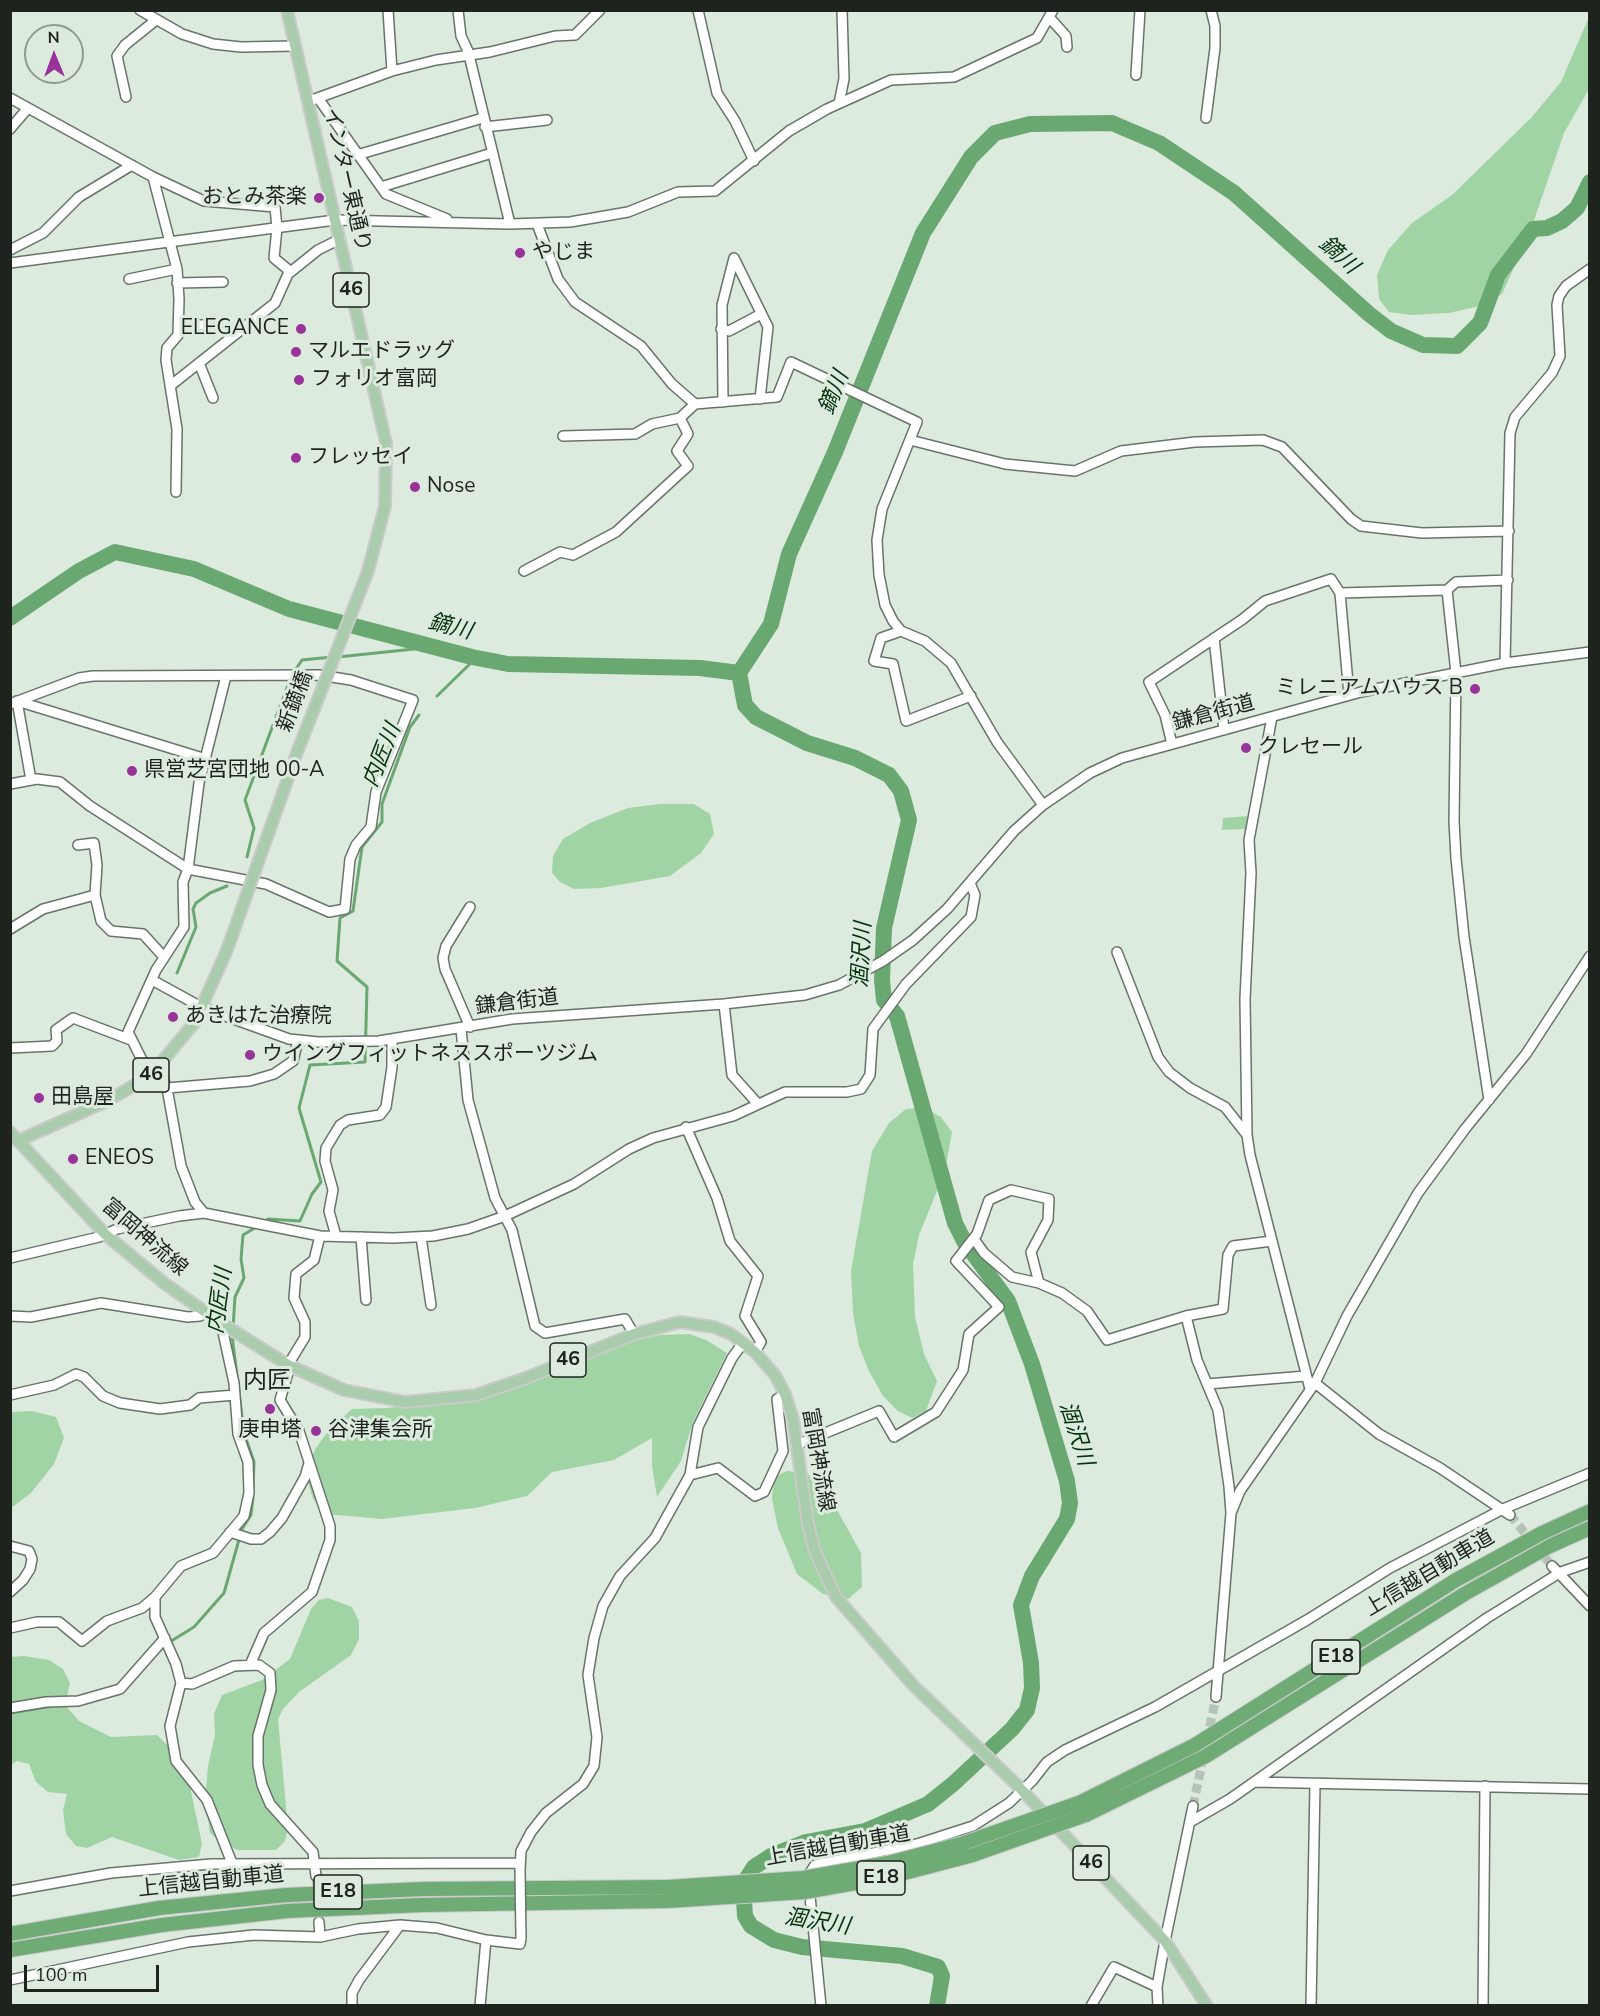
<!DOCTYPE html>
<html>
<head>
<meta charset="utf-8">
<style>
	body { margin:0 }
	#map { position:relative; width:1600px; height:2016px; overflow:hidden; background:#ddeade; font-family:"Nunito Sans",sans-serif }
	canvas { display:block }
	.frame { position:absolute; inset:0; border:12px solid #1e231e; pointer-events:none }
	.north { position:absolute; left:24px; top:24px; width:60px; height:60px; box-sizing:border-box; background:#ddeade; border:2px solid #919a91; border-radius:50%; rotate:359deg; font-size:16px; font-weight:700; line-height:24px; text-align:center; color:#1e231e }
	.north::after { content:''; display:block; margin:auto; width:21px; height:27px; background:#973399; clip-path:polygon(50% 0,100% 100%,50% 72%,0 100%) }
	.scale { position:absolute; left:24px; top:1965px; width:135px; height:27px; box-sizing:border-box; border:3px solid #1e231e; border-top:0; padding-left:8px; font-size:18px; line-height:21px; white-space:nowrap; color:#1e231e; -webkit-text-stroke:4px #ddeade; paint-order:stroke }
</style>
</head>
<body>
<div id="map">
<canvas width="1600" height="2016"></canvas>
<div class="frame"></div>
<div class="north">N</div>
<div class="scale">100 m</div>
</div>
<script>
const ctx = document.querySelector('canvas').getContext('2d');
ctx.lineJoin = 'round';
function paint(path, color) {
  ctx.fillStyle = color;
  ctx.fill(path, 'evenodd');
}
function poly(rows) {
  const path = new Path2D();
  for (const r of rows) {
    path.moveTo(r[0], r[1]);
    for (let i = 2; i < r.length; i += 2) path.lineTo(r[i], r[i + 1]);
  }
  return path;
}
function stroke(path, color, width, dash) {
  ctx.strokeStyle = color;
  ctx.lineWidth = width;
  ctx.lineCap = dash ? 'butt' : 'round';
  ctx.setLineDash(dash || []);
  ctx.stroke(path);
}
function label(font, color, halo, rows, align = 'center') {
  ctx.font = font + ' "Nunito Sans","Noto Sans JP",sans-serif';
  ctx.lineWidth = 6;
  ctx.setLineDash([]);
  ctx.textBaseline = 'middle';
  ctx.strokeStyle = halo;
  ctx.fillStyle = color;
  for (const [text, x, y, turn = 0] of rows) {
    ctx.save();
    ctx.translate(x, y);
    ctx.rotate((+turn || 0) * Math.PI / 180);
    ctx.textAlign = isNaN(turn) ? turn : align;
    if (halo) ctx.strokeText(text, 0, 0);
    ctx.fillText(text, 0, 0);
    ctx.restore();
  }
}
const green = poly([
	[1589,17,1589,89,1564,133,1530,232,1502,294,1480,306,1449,313,1412,315,1389,312,1379,299,1377,275,1388,250,1412,223,1452,195,1531,118,1561,82],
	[660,804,694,804,710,814,714,834,701,853,670,876,601,888,574,889,560,882,552,873,553,856,563,839,590,823,628,808],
	[1247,816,1246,829,1222,830,1223,818],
	[925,1108,941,1117,952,1132,945,1171,919,1235,913,1264,915,1317,924,1354,937,1381,926,1411,912,1418,898,1411,883,1396,869,1371,859,1346,853,1313,851,1271,872,1151,889,1123,906,1109],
	[689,1334,706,1340,727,1353,693,1422,681,1461,657,1497,652,1466,652,1438,614,1460,552,1472,527,1496,475,1508,382,1519,326,1514,313,1499,307,1479,314,1451,328,1431,352,1409,388,1408,508,1390,637,1340,660,1335],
	[32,1411,56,1417,64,1438,54,1464,31,1493,11,1508,11,1412],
	[787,1471,806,1473,826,1490,861,1553,862,1587,848,1599,823,1594,797,1574,778,1528,772,1499,774,1477],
	[328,1598,352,1607,359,1621,359,1639,351,1655,299,1692,283,1709,278,1719,288,1829,285,1841,276,1850,238,1850,222,1843,210,1833,205,1800,208,1766,215,1735,214,1714,222,1695,262,1680,290,1659,311,1609,319,1600],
	[24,1656,49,1660,63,1669,70,1683,65,1705,79,1721,111,1737,157,1735,180,1757,187,1772,202,1844,199,1857,179,1860,112,1837,87,1848,76,1846,66,1834,63,1810,67,1794,48,1792,36,1782,29,1764,17,1761,11,1765,11,1657]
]);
const stream = poly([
	[338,657,433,647],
	[294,672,302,660,332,657],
	[437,696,476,658],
	[247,857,254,828,245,800,291,677],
	[177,973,196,927,193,909,196,903,210,893,227,886],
	[264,1222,268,1219,300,1221,312,1194,321,1182,299,1108,310,1065,365,1062,367,987,337,961,340,918,353,911,362,847,382,822,382,804,410,727,419,715],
	[233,1328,235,1297,244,1278,241,1259,243,1235,258,1226],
	[232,1335,244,1433,254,1462,253,1488],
	[168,1643,194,1627,224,1593,242,1529,251,1515,253,1497],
	[86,1703,122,1691],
	[10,1713,53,1706]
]);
const river = poly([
	[10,618,79,571,115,552,194,569,289,609,472,657,508,664,700,668,739,673],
	[739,673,745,705,756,717,807,743,855,758,889,775,901,791,909,820,884,928,882,980,884,1000,897,1016,955,1223,964,1241,1008,1301,1032,1364,1067,1481,1070,1503,1067,1519,1032,1576,1021,1605,1031,1663,1032,1688,1027,1710,1012,1729,953,1784,928,1804,865,1831,806,1842,771,1856,754,1867,743,1884,745,1916,751,1926,774,1940,802,1947,902,1956,938,1967,942,1976,937,2006],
	[739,673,771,624,789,554,835,452,923,233,971,157,995,133,1030,124,1112,123,1159,143,1234,193,1369,314,1391,331,1423,345,1457,346,1480,323,1498,275,1533,229,1547,228,1562,221,1577,208,1590,182]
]);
const minorTunnel = poly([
	[1510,1515,1552,1566],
	[1193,1806,1216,1697],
	[316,1876,319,1922]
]);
const minor = poly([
	[140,10,182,34,213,44,241,47,295,46],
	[458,10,461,36,468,51,510,224],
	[698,10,717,93,735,121,754,161],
	[1049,17,1066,36,1067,47],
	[392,71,436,60,490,52,555,36,575,35,600,10],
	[1136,75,1140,10],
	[126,97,117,56,125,45,156,20],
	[10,98,153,177,204,201,275,207,277,228,274,258,291,272],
	[318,98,386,194,447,219],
	[312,100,392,71,388,10],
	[839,103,844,79,842,10],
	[1206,118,1215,48,1215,26,1211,10],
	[485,127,547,120],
	[10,129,28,108],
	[357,155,483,118],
	[153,177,177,269,179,299,178,335,167,348,166,360,177,429,176,492],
	[381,187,492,153],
	[537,224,558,279,575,302,641,346,672,384,695,404,777,397,791,362,917,422,882,509,877,540,879,575,885,605,893,621,901,631,925,641,951,663,997,742,1043,805],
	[10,250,43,233,79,197,132,165],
	[10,263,335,220,510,224,570,222,628,212,678,192,715,191,789,131,827,109,891,80,954,77,1037,38,1053,10],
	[129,279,177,269],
	[177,283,223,282],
	[178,325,214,325],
	[721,329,729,331,761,314],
	[199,363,213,398],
	[170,386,275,303,288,274,318,250,340,239],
	[723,402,722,305,734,258,768,327,760,399],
	[563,436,635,434,652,424,680,418,695,404],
	[910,440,1005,464,1075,471,1121,451,1195,442,1263,440,1282,447,1351,519,1361,526,1422,533,1509,531],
	[524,571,560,552,573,555,616,532,688,466,677,451,688,434,680,418],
	[1340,593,1349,695],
	[901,631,881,638,874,661,893,664,906,721,971,696],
	[1214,638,1224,730],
	[1505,663,1510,433,1515,417,1552,373,1560,356,1557,305,1559,296,1566,286,1590,269],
	[17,701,206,759],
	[17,701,31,780],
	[10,704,79,678,93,676,319,675,351,680,413,700,376,792,371,827,356,845,350,859,345,909,329,912,266,884,188,869,90,806,60,782,37,779,10,784],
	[1272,717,1249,840,1251,873,1245,999,1247,1135,1250,1155,1310,1389],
	[1172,744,1165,715,1149,682,1243,619,1265,601,1331,579,1340,593,1447,590],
	[78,845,94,843,97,865,95,895,101,921,111,931,143,934,163,956],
	[470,907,446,946,443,958,445,969,470,1027],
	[10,929,43,909,95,895],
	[1117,952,1158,1057,1169,1072,1190,1088,1225,1107,1247,1135],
	[152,980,203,1008,289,1039,318,1042,379,1041,512,1019,724,1004,805,995,839,985,883,961,913,940,947,909,1014,831,1043,805,1090,773,1122,758,1361,692,1505,663,1590,652],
	[724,1004,732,1075,758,1104],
	[461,1029,468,1100,495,1198,512,1230,535,1326,545,1333,625,1319,634,1334],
	[10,1048,52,1046,57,1041,56,1030,73,1018,131,1040],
	[158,1067,167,1088,181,1166,195,1202,204,1213],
	[150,1076,128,1032,156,970,184,927,183,882,188,869,199,783,226,676],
	[167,1088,250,1081,274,1074,293,1061,298,1040],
	[1489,1100,1464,937,1456,858,1454,821,1456,673,1447,590,1456,582,1508,580],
	[686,1127,717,1198,730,1241,758,1276,745,1316,761,1342,755,1352],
	[336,1236,329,1211,333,1190,325,1161,326,1148,340,1125,348,1120,380,1115,386,1107,392,1067,392,1039],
	[361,1237,366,1300],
	[421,1237,431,1305],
	[974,1239,984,1253,1012,1277,1039,1283,1062,1293,1087,1311,1107,1340,1186,1316,1197,1360,1218,1410,1229,1486,1231,1513,1216,1697],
	[10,1258,99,1237,117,1229,179,1216,204,1213,320,1236,394,1238,433,1236,468,1229,505,1216,574,1184,629,1149,653,1138,733,1116,785,1092,847,1092,861,1089,870,1075,873,1029,906,984,971,917,975,895,970,883],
	[10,1316,31,1317,101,1303,188,1317,200,1316,204,1312],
	[1186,1316,1223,1309,1228,1255,1233,1246,1272,1241],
	[221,1323,234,1383,238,1434,248,1462,249,1493,244,1516,213,1553,181,1566,155,1597,155,1617,176,1664,181,1683,170,1726,176,1761,207,1800,232,1863],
	[288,1365,305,1337,305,1322,294,1298,296,1274,314,1260,320,1236],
	[1315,1383,1379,1434,1440,1468,1510,1515],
	[1207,1384,1306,1376],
	[10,1395,54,1385,76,1374,84,1377,103,1396,120,1403,160,1409,190,1405,199,1398,235,1395],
	[796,1445,879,1411,894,1437,936,1412,963,1370,969,1334,999,1307,956,1261,977,1234,989,1200,1011,1190,1049,1199,1048,1220,1031,1252,1039,1283],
	[690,1475,718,1468,755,1496,764,1492,783,1451,777,1399,785,1394],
	[1231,1513,1240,1491,1315,1383,1347,1316,1418,1193,1465,1129,1526,1054,1590,956],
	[230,1532,251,1539,261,1539,270,1532,282,1518,305,1477,309,1463],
	[10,1546,29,1551,32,1559,30,1569,23,1580,10,1592],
	[1552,1566,1590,1606],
	[10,1628,37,1622,59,1622,82,1641,107,1621,142,1608,155,1597],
	[250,1665,264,1633,312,1592,330,1540,330,1526,299,1431,280,1400,290,1366],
	[181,1683,192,1684,234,1666,259,1665,270,1673,271,1690,258,1736,258,1765,262,1785,270,1804,313,1852,316,1876],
	[10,1708,46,1702,78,1701,120,1689,165,1638],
	[1254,1782,1590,1789],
	[1190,1822,1230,1799,1487,1618,1561,1572,1590,1562],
	[520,1870,521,1851,531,1832,546,1813,583,1784,594,1766,597,1737,588,1675,594,1638,603,1606,620,1576,655,1538,690,1475,698,1427,732,1358,743,1343],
	[10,1891,111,1873,211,1864,519,1863],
	[319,1922,320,1937],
	[10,1980,188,1942,254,1935,320,1937,358,1929,400,1925,437,1928,486,1940,520,1944,521,1938],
	[352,2006,352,1993,359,1980,400,1925],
	[480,2006,486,1940],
	[821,2006,808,1876,815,1865,917,1844,973,1826,1009,1803,1032,1781,1047,1762,1065,1750,1155,1707,1307,1620,1390,1568,1503,1509,1590,1473],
	[1091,2006,1114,1967,1157,1987],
	[1158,2006,1157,1987,1165,1941,1193,1806],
	[1311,2006,1315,1784],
	[1483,2006,1485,1786]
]);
const major = poly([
	[287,10,386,443,385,506,368,571],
	[10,1132,105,1234,164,1283,221,1323,288,1365,344,1390,405,1402,476,1395,526,1378,634,1334,680,1322,714,1327,731,1334,755,1352,775,1375,785,1394,793,1419,808,1524,815,1552,836,1597,913,1685,1017,1785,1165,1941,1207,2006],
	[18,1141,109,1100,150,1076,195,1022,227,950]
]);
const highway = poly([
	[1081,1802,1195,1745,1456,1580,1542,1533,1590,1511],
	[1086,1815,1206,1756,1466,1593,1550,1546,1590,1528],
	[10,1934,159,1908,286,1895,423,1889,668,1887],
	[10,1950,162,1925,287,1911,422,1905,668,1901]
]);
const minorBridge = poly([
	[520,1870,521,1938]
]);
const majorBridge = poly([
	[227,950,298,750,368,571]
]);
const highwayBridge = poly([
	[668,1887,803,1878,888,1863,964,1843,1081,1802],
	[668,1901,805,1892,889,1877,973,1855,1086,1815]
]);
const markers = [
	[319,198,6,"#973399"],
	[520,253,6,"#973399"],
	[301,329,6,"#973399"],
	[296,352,6,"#973399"],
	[299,380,6,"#973399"],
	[296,458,6,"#973399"],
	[415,487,6,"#973399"],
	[1475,689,6,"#973399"],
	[1246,748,6,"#973399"],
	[132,771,6,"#973399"],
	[173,1017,6,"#973399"],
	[250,1055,6,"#973399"],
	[39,1098,6,"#973399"],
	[73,1159,6,"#973399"],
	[270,1409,6,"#973399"],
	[316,1431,6,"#973399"]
];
const shields = [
	[351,290,36],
	[151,1075,36],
	[568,1360,36],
	[1336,1657,48],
	[1091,1863,36],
	[881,1878,48],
	[338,1892,48]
];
const shieldNames = [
	["46",351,290],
	["46",151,1075],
	["46",568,1360],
	["E18",1336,1657],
	["46",1091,1863],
	["E18",881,1878],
	["E18",338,1892]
];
const streetNames = [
	["インター東通り",346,180,77],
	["新鏑橋",296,702,-69],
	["鎌倉街道",1214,714,-15],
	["鎌倉街道",517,1003,-7],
	["富岡神流線",144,1238,41],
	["富岡神流線",817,1460,80],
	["上信越自動車道",1430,1574,-31],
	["上信越自動車道",838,1847,-10],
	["上信越自動車道",211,1883,-6]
];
const poiNames = [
	["おとみ茶楽",307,198,"right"],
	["やじま",532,253],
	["ELEGANCE",289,329,"right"],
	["マルエドラッグ",308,352],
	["フォリオ富岡",311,380],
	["フレッセイ",308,458],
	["Nose",427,487],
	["ミレニアムハウス B",1463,689,"right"],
	["クレセール",1258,748],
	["県営芝宮団地 00-A",144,771],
	["あきはた治療院",185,1017],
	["ウイングフィットネススポーツジム",262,1055],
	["田島屋",51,1098],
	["ENEOS",85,1159],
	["庚申塔",270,1431,"center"],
	["谷津集会所",328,1431]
];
const waterNames = [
	["鏑川",1338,256,42],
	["鏑川",835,393,-68],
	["鏑川",450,628,14],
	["内匠川",383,756,-68],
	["涸沢川",863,955,-87],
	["内匠川",221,1301,-82],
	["涸沢川",1075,1434,72],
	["涸沢川",817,1923,9]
];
const quarterNames = [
	["内匠",267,1382]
];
paint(green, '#a1d4a5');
stroke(stream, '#6aa871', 3);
stroke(river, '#6aa871', 16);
stroke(minorTunnel, '#b7c2b8', 9, [9, 4.5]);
stroke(minor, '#687469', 12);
stroke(major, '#c9cac9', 14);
stroke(highway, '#c9cac9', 16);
stroke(minor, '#fff', 9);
stroke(major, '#a9cdac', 10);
stroke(highway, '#6fab75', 14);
stroke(minorBridge, '#687469', 12, []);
stroke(majorBridge, '#c9cac9', 14, []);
stroke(highwayBridge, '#c9cac9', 16, []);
stroke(minorBridge, '#fff', 9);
stroke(majorBridge, '#a9cdac', 10);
stroke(highwayBridge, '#6fab75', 14);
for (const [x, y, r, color] of markers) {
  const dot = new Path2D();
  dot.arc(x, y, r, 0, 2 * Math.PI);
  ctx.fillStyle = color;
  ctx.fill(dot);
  stroke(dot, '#ddeade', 2);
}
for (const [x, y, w] of shields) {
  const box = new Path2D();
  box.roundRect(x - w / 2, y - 17, w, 34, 4.5);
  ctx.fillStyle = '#ddeade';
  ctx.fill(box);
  stroke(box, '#1e231e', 1.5);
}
label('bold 20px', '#1e231e', null, shieldNames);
label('21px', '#1e231e', '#ddeade', streetNames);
label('21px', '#1e231e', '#ddeade', poiNames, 'left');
label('italic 22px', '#03330e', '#ddeade', waterNames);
label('24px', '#1e231e', '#ddeade', quarterNames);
</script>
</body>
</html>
